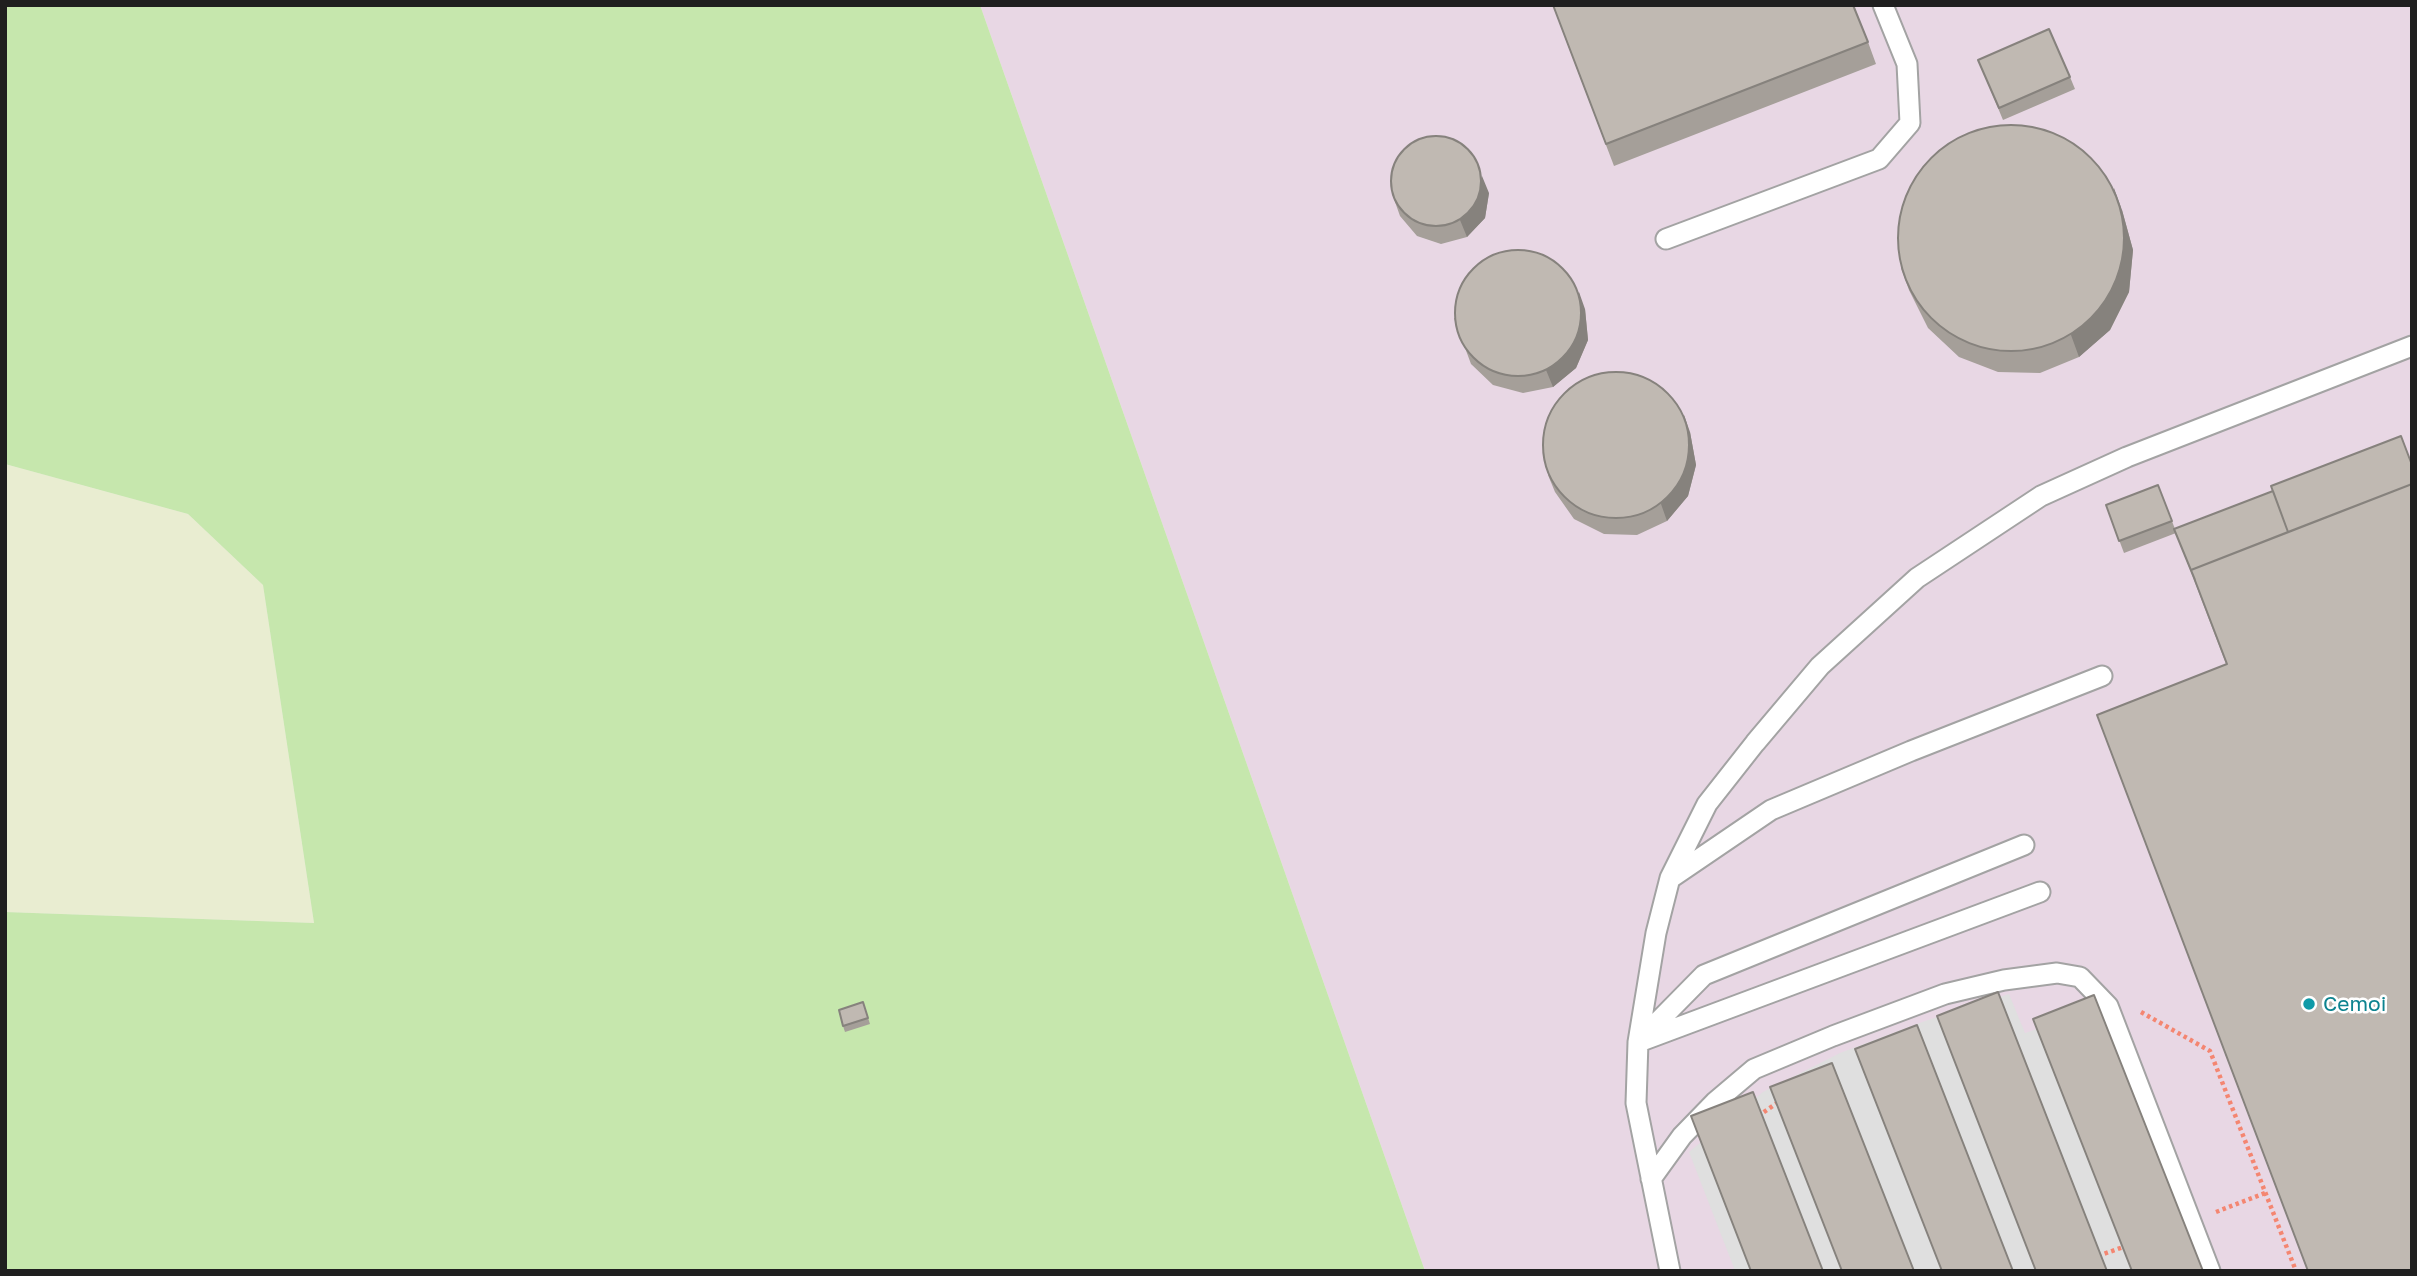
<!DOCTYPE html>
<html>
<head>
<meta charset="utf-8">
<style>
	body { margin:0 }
	#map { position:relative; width:2417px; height:1276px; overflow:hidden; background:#efece5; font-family:"Golos Text",sans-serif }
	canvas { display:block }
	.frame { position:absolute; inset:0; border:7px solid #1f1f1f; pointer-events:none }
</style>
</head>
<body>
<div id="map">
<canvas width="2417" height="1276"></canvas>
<div class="frame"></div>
</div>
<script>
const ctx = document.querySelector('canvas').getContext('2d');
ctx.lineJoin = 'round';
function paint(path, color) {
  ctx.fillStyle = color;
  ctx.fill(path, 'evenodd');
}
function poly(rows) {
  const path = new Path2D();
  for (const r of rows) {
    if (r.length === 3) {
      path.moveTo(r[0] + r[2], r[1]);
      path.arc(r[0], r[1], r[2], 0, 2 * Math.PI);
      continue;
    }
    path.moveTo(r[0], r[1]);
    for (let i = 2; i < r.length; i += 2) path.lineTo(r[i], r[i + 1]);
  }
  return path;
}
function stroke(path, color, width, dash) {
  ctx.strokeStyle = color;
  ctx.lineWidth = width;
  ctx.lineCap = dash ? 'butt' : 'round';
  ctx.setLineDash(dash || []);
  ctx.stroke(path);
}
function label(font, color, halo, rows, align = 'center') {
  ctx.font = font + ' "Golos Text",sans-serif';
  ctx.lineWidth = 5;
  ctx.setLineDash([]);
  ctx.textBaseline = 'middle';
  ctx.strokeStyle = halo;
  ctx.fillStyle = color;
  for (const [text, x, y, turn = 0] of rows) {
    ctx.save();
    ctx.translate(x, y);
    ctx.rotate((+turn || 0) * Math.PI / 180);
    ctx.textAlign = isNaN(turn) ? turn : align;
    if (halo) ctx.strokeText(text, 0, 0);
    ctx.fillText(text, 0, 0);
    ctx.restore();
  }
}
const industrial = poly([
	[980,5,2412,5,2412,1271,1425,1271]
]);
const farmland = poly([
	[5,464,188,514,263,585,314,923,5,912]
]);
const grass = poly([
	[5,5,980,5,1425,1271,5,1271,5,912,314,923,263,585,188,514,5,464]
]);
const parking = poly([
	[2009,994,2025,1033,2090,1011,2192,1271,1732,1271,1734,1268,1689,1152,1763,1092,1840,1053,1925,1021]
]);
const path = poly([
	[2141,1012,2210,1051,2296,1271],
	[1758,1116,1780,1101],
	[2216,1212,2265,1193],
	[2098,1256,2126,1246]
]);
const service = poly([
	[1666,239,1879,159,1910,123,1907,64,1883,5],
	[1671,878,1771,810,1911,751,2102,676],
	[1644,1040,2040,892],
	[1638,1042,1704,975,2024,845],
	[1651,1179,1682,1136,1715,1102,1754,1069,1833,1036,1945,994,2004,980,2057,973,2080,977,2108,1006,2210,1271],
	[1670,1271,1636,1103,1638,1042,1656,933,1670,878,1707,804,1755,743,1820,666,1917,578,2041,496,2127,457,2412,346]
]);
const wall = poly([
	[1561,27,1868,42,1876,64,1614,166],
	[1978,60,2070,77,2075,89,2003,120],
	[1489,193,1485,218,1467,237,1441,244,1417,236,1400,216,1394,199],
	[2122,210,2133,250,2129,292,2110,330,2079,357,2040,373,1998,372,1959,357,1928,328,1909,290,1901,268],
	[1585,309,1588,340,1576,368,1553,387,1523,393,1493,385,1471,364,1454,318],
	[1690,432,1696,465,1688,496,1667,521,1637,535,1604,534,1574,519,1555,492,1548,475],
	[2401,436,2226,664,2176,533,2124,553,2106,505,2158,485,2175,529,2273,491],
	[863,1002,870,1024,845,1032,843,1026]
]);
const shadedWall = poly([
	[1482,176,1489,193,1485,218,1467,237,1460,220],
	[2114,188,2122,210,2133,250,2129,292,2110,330,2079,357,2071,335],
	[1579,292,1585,309,1588,340,1576,368,1553,387,1546,370],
	[1684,415,1690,432,1696,465,1688,496,1667,521,1661,504]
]);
const building = poly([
	[1553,5,1853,5,1868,42,1606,144,1553,5],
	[2049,29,2070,77,1999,108,1978,60,2049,29],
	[2011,238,113],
	[1436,181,45],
	[1518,313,63],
	[1616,445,73],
	[2401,436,2412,465,2412,484,2288,532,2271,486,2401,436],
	[2412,484,2412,1271,2308,1271,2097,715,2227,664,2191,570,2412,484],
	[2158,485,2172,521,2119,541,2106,505,2158,485],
	[2273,491,2288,532,2191,570,2195,580,2174,529,2273,491],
	[1998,992,2107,1271,2036,1271,1937,1016,1998,992],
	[2094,995,2203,1271,2132,1271,2033,1019,2094,995],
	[863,1002,868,1018,843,1026,839,1010,863,1002],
	[1917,1025,2013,1271,1942,1271,1855,1049,1917,1025],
	[1832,1063,1914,1271,1842,1271,1770,1087,1832,1063],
	[1753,1092,1823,1271,1751,1271,1691,1116,1753,1092]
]);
const markers = [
	[2309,1004,7,"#0f9aa8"]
];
const cultureNames = [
	["Cemoi",2323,1004]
];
paint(industrial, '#e8d7e4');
paint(farmland, '#e9edd1');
paint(grass, '#c6e7ad');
paint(parking, '#dfdfdf');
stroke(service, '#a3a3a3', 23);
stroke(path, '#f48671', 4.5, [3.5, 3.5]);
stroke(service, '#fff', 19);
paint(wall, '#a59f99');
paint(shadedWall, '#86827d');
paint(building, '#c0b9b2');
stroke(building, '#86827d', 2);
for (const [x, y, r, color] of markers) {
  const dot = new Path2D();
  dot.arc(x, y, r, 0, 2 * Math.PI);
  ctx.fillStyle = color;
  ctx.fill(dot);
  stroke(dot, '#fff', 2.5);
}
label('21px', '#0d838f', '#fff', cultureNames, 'left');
</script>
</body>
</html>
